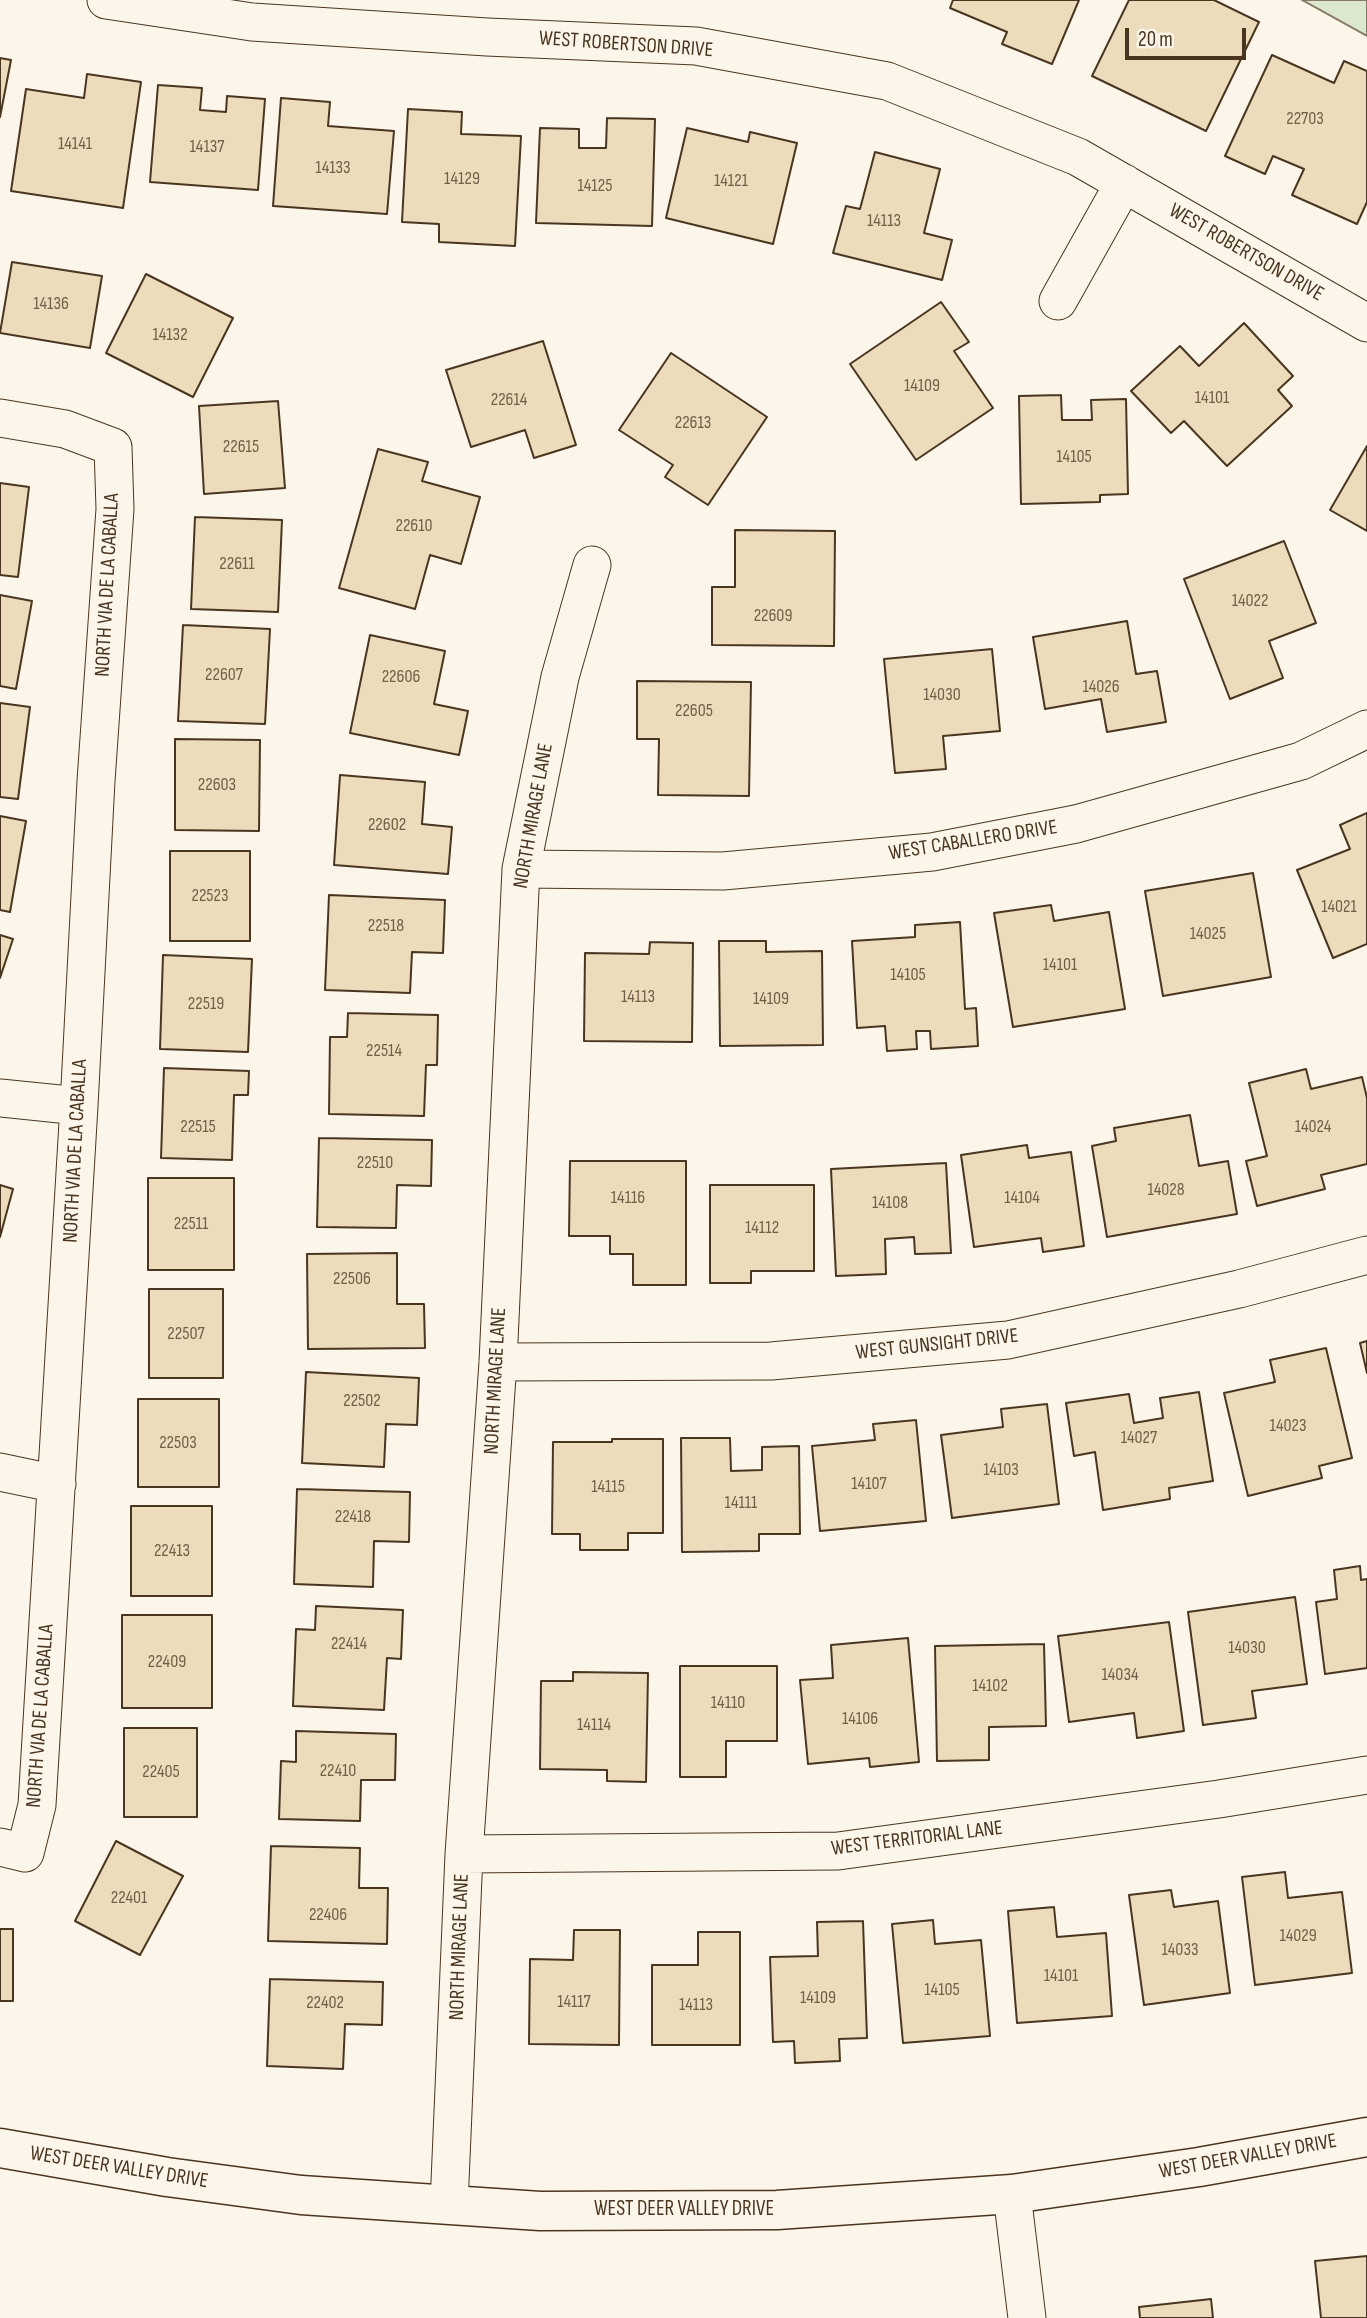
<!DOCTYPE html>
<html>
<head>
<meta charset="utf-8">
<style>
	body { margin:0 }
	#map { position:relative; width:1367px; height:2318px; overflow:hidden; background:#fbf6e9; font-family:"Sofia Sans Condensed",sans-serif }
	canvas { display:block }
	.scale { position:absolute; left:1125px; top:28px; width:121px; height:32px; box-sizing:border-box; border:4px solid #4a3520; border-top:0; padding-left:9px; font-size:21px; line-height:24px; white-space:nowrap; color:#4a3520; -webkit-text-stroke:5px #fbf6e9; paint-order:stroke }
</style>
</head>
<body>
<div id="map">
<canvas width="1367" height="2318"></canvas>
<div class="scale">20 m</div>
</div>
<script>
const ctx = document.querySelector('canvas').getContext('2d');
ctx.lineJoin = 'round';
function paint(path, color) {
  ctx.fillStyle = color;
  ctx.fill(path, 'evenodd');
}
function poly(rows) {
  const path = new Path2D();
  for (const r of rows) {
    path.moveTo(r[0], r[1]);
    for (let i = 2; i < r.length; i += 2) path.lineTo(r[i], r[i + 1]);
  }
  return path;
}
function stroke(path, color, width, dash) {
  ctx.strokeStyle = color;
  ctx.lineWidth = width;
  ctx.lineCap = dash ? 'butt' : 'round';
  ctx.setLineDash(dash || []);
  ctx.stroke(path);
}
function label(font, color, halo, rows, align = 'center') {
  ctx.font = font + ' "Sofia Sans Condensed",sans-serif';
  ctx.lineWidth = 5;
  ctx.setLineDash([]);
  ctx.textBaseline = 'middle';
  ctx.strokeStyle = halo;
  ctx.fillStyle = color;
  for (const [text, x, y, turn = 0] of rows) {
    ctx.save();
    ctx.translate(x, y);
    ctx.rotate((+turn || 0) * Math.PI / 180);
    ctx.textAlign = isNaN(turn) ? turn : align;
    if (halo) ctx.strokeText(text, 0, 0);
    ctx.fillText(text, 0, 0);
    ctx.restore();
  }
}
const green = poly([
	[1302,0,1367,0,1367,36,1302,0]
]);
const building = poly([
	[953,0,1079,0,1052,64,1002,44,1007,32,950,8,953,0],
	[1129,0,1214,0,1259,22,1206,131,1092,76,1129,0],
	[1272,55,1334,83,1344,61,1367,71,1367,202,1357,224,1292,195,1304,169,1273,156,1265,174,1225,156,1272,55],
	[0,58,11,60,0,117,0,58],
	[87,74,141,82,123,208,11,191,26,89,84,98,87,74],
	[158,85,202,88,200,110,226,112,227,96,265,99,258,190,150,182,158,85],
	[281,98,330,102,328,126,394,131,387,214,273,206,281,98],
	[408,109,462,112,461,134,521,136,515,246,439,242,439,224,402,222,408,109],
	[607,118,655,119,652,226,536,223,540,128,579,129,579,148,606,148,607,118],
	[687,128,748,142,750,132,797,143,773,244,666,218,687,128],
	[875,152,940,169,924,233,952,240,942,280,833,253,846,206,860,209,875,152],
	[12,262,102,276,90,348,0,333,12,262],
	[146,274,233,318,193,397,106,353,146,274],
	[941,302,969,342,954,351,993,408,916,460,850,364,941,302],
	[1244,323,1293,376,1278,390,1292,406,1227,466,1184,421,1171,433,1131,391,1180,346,1199,366,1244,323],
	[543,341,576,445,534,458,525,430,471,447,446,370,543,341],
	[671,353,767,417,708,505,665,477,673,465,619,430,671,353],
	[1061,395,1062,420,1092,420,1091,400,1126,399,1128,494,1100,495,1100,502,1021,504,1019,396,1061,395],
	[278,401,285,488,204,494,199,406,278,401],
	[1367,446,1367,531,1330,510,1367,446],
	[378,449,428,462,422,481,480,497,461,564,430,555,415,609,339,588,378,449],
	[0,483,29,487,18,577,0,575,0,483],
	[195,517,282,520,278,612,191,609,195,517],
	[735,530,835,531,834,646,712,645,712,587,735,587,735,530],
	[1284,541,1316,623,1269,641,1283,678,1230,699,1184,579,1284,541],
	[0,595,32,601,16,689,0,686,0,595],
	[1127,621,1136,674,1157,671,1166,722,1107,732,1101,699,1045,709,1033,637,1127,621],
	[183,625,270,629,265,724,178,721,183,625],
	[370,635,445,651,434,704,468,711,459,755,350,733,370,635],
	[992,649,1000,731,943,736,946,769,895,773,884,659,992,649],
	[637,681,751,682,749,796,658,795,659,739,637,739,637,681],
	[0,703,30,707,18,799,0,797,0,703],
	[175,739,260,740,259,831,175,830,175,739],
	[340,775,425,782,422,824,452,827,448,874,334,865,340,775],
	[1367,813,1367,944,1333,958,1297,870,1350,849,1340,825,1367,813],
	[0,816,26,821,10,912,0,910,0,816],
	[170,851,250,851,250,941,170,941,170,851],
	[1253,873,1271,977,1163,996,1145,891,1253,873],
	[329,895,445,900,443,953,412,952,410,993,325,990,329,895],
	[1051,905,1054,921,1109,912,1125,1009,1013,1027,994,913,1051,905],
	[960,922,965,1009,976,1008,978,1046,931,1049,930,1031,916,1031,917,1049,887,1051,885,1026,857,1028,852,941,915,937,915,925,960,922],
	[0,935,13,939,0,978,0,935],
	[719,941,766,941,766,952,822,951,823,1045,720,1046,719,941],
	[650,942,693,943,692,1042,584,1041,585,953,649,954,650,942],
	[163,955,252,959,248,1052,160,1049,163,955],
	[348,1013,438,1015,437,1065,426,1065,424,1116,329,1114,330,1037,347,1037,348,1013],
	[164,1068,249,1071,248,1095,234,1095,232,1160,161,1158,164,1068],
	[1306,1069,1311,1089,1362,1077,1367,1098,1367,1164,1321,1175,1325,1189,1257,1206,1246,1161,1267,1156,1249,1083,1306,1069],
	[1190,1115,1199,1166,1228,1161,1237,1214,1107,1237,1092,1146,1116,1141,1114,1128,1190,1115],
	[319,1138,432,1140,431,1186,397,1185,396,1228,317,1227,319,1138],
	[1027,1145,1029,1158,1071,1152,1084,1246,1043,1252,1041,1238,974,1247,961,1155,1027,1145],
	[570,1161,686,1161,686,1285,633,1285,633,1254,610,1254,610,1236,569,1236,570,1161],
	[946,1163,951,1253,915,1254,914,1237,885,1239,886,1274,836,1276,831,1169,946,1163],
	[148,1178,234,1178,234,1270,148,1270,148,1178],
	[0,1185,13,1189,0,1237,0,1185],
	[710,1185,814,1185,814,1271,751,1271,751,1283,710,1283,710,1185],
	[397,1253,397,1304,424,1304,425,1348,308,1349,307,1254,397,1253],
	[149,1289,223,1289,223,1378,149,1378,149,1289],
	[1367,1341,1367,1373,1360,1343,1367,1341],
	[1326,1348,1352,1458,1319,1466,1322,1478,1248,1496,1224,1393,1275,1382,1270,1360,1326,1348],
	[306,1372,419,1378,417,1425,386,1424,384,1467,302,1463,306,1372],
	[1199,1392,1213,1481,1169,1488,1170,1499,1103,1510,1095,1452,1074,1456,1066,1403,1129,1394,1134,1423,1163,1418,1160,1398,1199,1392],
	[138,1399,219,1399,219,1487,138,1487,138,1399],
	[1047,1404,1059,1504,952,1518,941,1435,1003,1427,1001,1409,1047,1404],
	[916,1420,926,1521,820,1531,812,1446,875,1440,873,1424,916,1420],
	[681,1438,730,1438,731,1471,762,1470,762,1447,799,1446,800,1534,759,1534,759,1551,682,1552,681,1438],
	[612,1439,663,1439,663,1533,628,1533,628,1550,580,1550,580,1534,552,1534,553,1442,612,1442,612,1439],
	[297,1489,410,1492,409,1542,374,1541,373,1587,294,1584,297,1489],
	[131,1506,212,1506,212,1596,131,1596,131,1506],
	[1360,1566,1361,1580,1367,1579,1367,1668,1325,1674,1316,1602,1337,1599,1334,1570,1360,1566],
	[1295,1597,1307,1684,1252,1691,1256,1718,1203,1725,1188,1612,1295,1597],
	[316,1606,403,1610,401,1659,387,1658,384,1710,293,1706,296,1629,315,1630,316,1606],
	[122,1615,212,1615,212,1708,122,1708,122,1615],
	[1169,1622,1184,1731,1137,1738,1134,1713,1069,1722,1058,1636,1169,1622],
	[908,1638,919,1762,870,1767,869,1758,808,1764,800,1680,833,1678,831,1645,908,1638],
	[1044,1644,1046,1726,989,1727,989,1760,937,1761,935,1646,1044,1644],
	[680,1666,777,1666,777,1741,726,1741,726,1777,680,1777,680,1666],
	[573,1672,648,1673,646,1782,607,1781,607,1770,540,1769,541,1681,573,1681,573,1672],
	[124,1728,197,1728,197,1817,124,1817,124,1728],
	[296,1731,396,1734,395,1780,361,1780,360,1821,279,1819,281,1761,296,1762,296,1731],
	[116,1841,183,1876,140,1955,75,1921,116,1841],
	[271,1846,360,1848,359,1888,388,1888,387,1944,268,1941,271,1846],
	[1285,1872,1288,1898,1342,1892,1352,1973,1255,1985,1242,1877,1285,1872],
	[1171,1890,1174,1907,1218,1901,1230,1993,1144,2005,1129,1895,1171,1890],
	[1054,1907,1057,1937,1106,1933,1112,2016,1017,2023,1008,1911,1054,1907],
	[933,1920,935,1944,981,1940,990,2036,903,2043,892,1924,933,1920],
	[863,1921,867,2038,839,2039,840,2061,795,2063,794,2041,773,2042,770,1957,818,1956,817,1922,863,1921],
	[0,1929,13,1929,13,2001,0,2001,0,1929],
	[574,1930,620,1930,619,2045,529,2044,530,1959,573,1960,574,1930],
	[698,1932,740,1932,740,2045,652,2045,652,1965,698,1965,698,1932],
	[270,1979,383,1982,382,2025,345,2024,343,2069,267,2066,270,1979],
	[1367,2256,1367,2318,1321,2318,1315,2261,1367,2256],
	[1211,2299,1213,2318,1140,2318,1139,2307,1211,2299]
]);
const street = poly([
	[106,0,252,22,487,37,696,46,887,81,1078,157,1367,323],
	[1058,301,1124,183],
	[0,418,65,429,113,447,115,509,96,781,79,1106,37,1805,25,1853,0,1847],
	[521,869,723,871,932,852,1076,824,1301,761,1367,729],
	[0,1098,79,1106],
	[498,1362,771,1361,1008,1340,1239,1289,1367,1255],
	[0,1472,57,1484],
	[464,1854,838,1851,1219,1799,1367,1775],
	[1012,2194,1027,2318],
	[449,2205,464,1854,498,1362,521,869,560,677,592,565]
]);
const secondary = poly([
	[0,2148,167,2177,301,2195,540,2211,777,2210,1012,2194,1199,2167,1367,2137]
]);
const numberNames = [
	["22703",1305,119],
	["14141",75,144],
	["14137",207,147],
	["14133",333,168],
	["14129",462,179],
	["14121",731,181],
	["14125",595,186],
	["14113",884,221],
	["14136",51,304],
	["14132",170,335],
	["14109",922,386],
	["14101",1212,398],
	["22614",509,400],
	["22613",693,423],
	["22615",241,447],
	["14105",1074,457],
	["22610",414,526],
	["22611",237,564],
	["14022",1250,601],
	["22609",773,616],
	["22607",224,675],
	["22606",401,677],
	["14026",1101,687],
	["14030",942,695],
	["22605",694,711],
	["22603",217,785],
	["22602",387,825],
	["22523",210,896],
	["14021",1339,907],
	["22518",386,926],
	["14025",1208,934],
	["14101",1060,965],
	["14105",908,975],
	["14113",638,997],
	["14109",771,999],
	["22519",206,1004],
	["22514",384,1051],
	["22515",198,1127],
	["14024",1313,1127],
	["22510",375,1163],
	["14028",1166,1190],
	["14116",628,1198],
	["14104",1022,1198],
	["14108",890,1203],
	["22511",191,1224],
	["14112",762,1228],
	["22506",352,1279],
	["22507",186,1334],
	["22502",362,1401],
	["14023",1288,1426],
	["14027",1139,1438],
	["22503",178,1443],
	["14103",1001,1470],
	["14107",869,1484],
	["14115",608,1487],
	["14111",741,1503],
	["22418",353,1517],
	["22413",172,1551],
	["22414",349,1644],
	["14030",1247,1648],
	["22409",167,1662],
	["14034",1120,1675],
	["14102",990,1686],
	["14110",728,1703],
	["14106",860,1719],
	["14114",594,1725],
	["22410",338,1771],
	["22405",161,1772],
	["22401",129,1898],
	["22406",328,1915],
	["14029",1298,1936],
	["14033",1180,1950],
	["14101",1061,1976],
	["14105",942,1990],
	["14109",818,1998],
	["14117",574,2002],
	["22402",325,2003],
	["14113",696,2005]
];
const streetNames = [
	["WEST ROBERTSON DRIVE",626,45,4],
	["WEST ROBERTSON DRIVE",1246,253,30],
	["NORTH VIA DE LA CABALLA",108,585,-87],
	["NORTH MIRAGE LANE",534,816,-80],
	["WEST CABALLERO DRIVE",973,841,-9],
	["NORTH VIA DE LA CABALLA",76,1151,-87],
	["WEST GUNSIGHT DRIVE",937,1345,-6],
	["NORTH MIRAGE LANE",496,1381,-87],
	["NORTH VIA DE LA CABALLA",41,1716,-86],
	["WEST TERRITORIAL LANE",917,1839,-7],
	["NORTH MIRAGE LANE",460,1947,-88],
	["WEST DEER VALLEY DRIVE",1248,2157,-10],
	["WEST DEER VALLEY DRIVE",119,2168,9],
	["WEST DEER VALLEY DRIVE",684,2210]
];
paint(green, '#dce7d0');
stroke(green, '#887966', 2);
paint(building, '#ecdcbc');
stroke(building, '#4a3520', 2);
stroke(street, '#4a3520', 39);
stroke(secondary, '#4a3520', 41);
stroke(street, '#fbf6e9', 37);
stroke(secondary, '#fbf6e9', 38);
label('18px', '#725f47', null, numberNames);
label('21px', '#4a3520', '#fbf6e9', streetNames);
</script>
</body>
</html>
